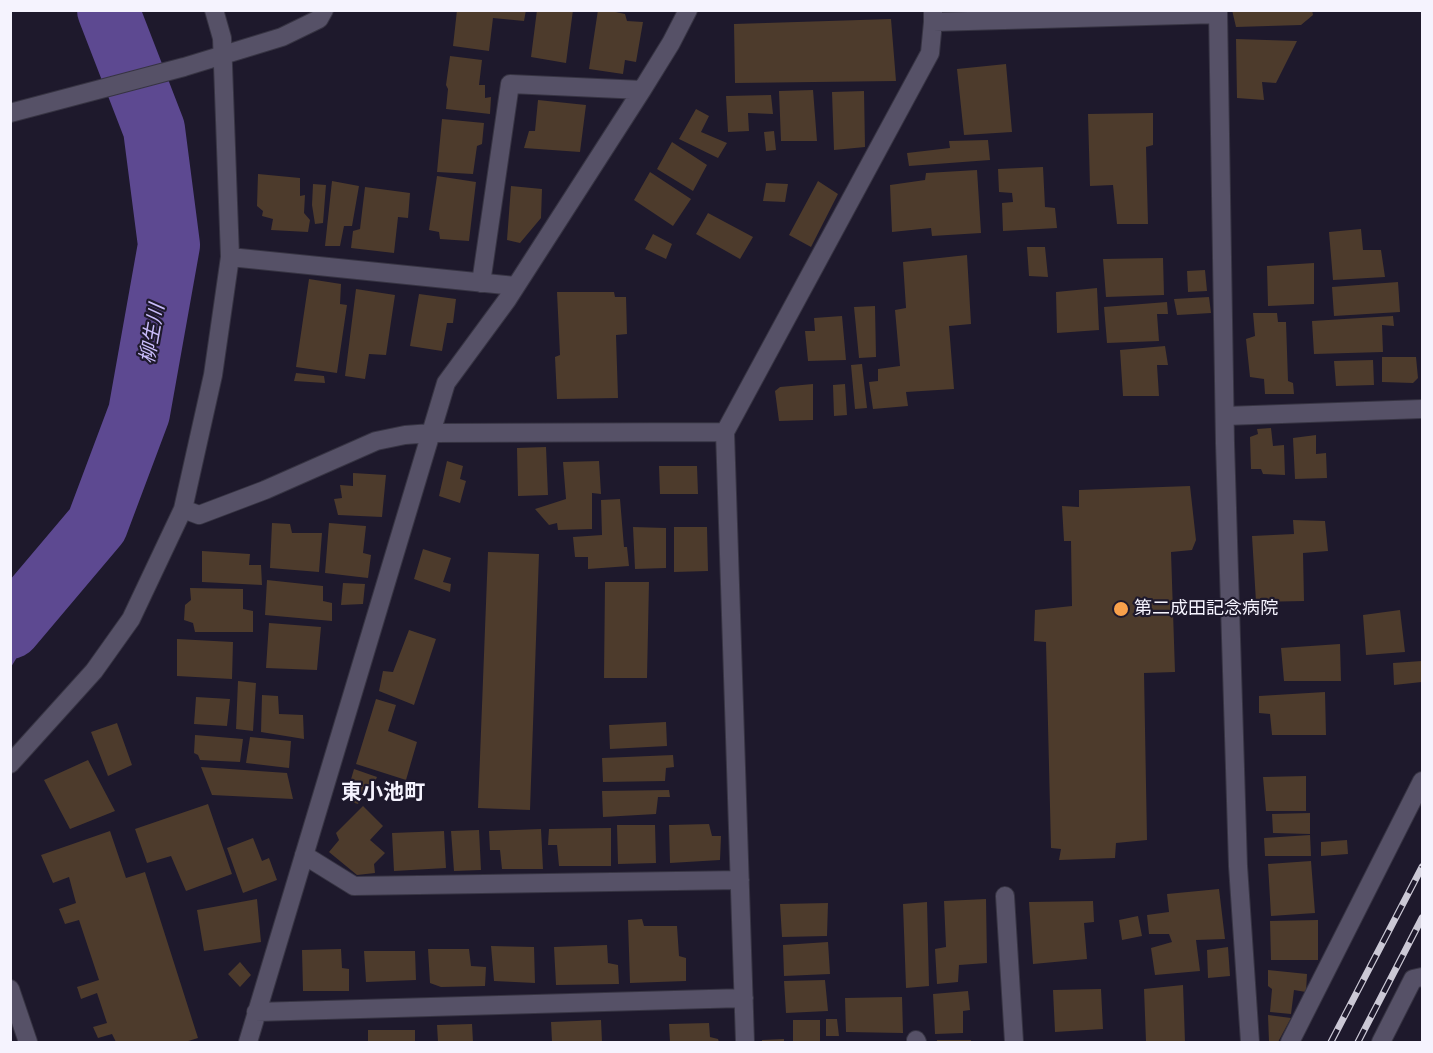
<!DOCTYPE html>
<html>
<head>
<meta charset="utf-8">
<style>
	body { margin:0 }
	#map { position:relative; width:1433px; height:1053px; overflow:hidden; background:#1e192c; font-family:Bitter,serif }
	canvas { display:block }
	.frame { position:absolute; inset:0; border:12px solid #f5f3fe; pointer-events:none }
</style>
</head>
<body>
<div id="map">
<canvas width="1433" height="1053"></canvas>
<div class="frame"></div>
</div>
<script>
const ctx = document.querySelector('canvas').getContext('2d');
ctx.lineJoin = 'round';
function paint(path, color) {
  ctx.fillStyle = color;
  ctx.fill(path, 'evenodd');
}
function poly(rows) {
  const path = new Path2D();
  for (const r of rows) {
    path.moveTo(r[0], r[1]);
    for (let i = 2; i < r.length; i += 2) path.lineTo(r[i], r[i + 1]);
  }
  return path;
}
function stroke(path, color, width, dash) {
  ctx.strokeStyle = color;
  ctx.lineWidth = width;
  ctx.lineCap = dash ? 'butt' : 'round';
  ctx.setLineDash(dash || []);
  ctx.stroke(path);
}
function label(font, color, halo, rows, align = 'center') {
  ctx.font = font + ' Bitter,"Noto Sans JP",serif';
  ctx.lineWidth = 4.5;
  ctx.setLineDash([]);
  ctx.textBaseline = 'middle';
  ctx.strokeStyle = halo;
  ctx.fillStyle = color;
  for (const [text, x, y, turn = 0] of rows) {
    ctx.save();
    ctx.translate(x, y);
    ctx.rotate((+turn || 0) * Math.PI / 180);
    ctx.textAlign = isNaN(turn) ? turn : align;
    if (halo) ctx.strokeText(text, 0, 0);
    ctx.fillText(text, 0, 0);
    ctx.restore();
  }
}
const water = poly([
	[109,484,81,553,11,667,11,619,41,572,77,504]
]);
const river = poly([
	[10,628,97,525,139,413,169,245,154,129,108,10]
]);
const building = poly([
	[457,10,526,10,524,21,493,18,489,51,453,46],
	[537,10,573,10,566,63,531,57],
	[598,10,606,10,625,14,627,21,643,22,636,62,625,60,623,74,589,69],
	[1232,10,1312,10,1313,15,1301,25,1236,27],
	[891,19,896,81,735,83,734,24],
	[1236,39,1297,41,1276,83,1262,82,1264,100,1237,98],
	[450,56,482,60,479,85,485,85,485,98,491,97,490,114,446,109,448,89,446,85],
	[1006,64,1012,132,964,135,957,69],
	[813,90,817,141,781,141,779,91],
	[864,91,865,147,834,150,832,92],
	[771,95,773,114,748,113,749,131,728,132,726,96],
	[538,100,586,105,580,152,524,148,529,131,535,131],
	[696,109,709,116,701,132,727,143,718,158,679,139],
	[1153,113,1153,145,1146,147,1148,224,1117,224,1113,185,1090,186,1088,114],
	[442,119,484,123,482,144,477,146,473,174,437,172],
	[774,131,776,150,766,151,764,132],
	[988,140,990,160,909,166,907,153,950,148,949,141],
	[672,142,707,165,693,191,657,169],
	[1043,167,1045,207,1055,208,1057,228,1003,231,1002,203,1013,202,1012,193,999,192,998,169],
	[977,170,981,233,932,236,931,228,892,232,890,185,925,180,926,173],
	[650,172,691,199,673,226,634,200],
	[258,174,300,178,300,196,305,195,304,213,310,220,308,232,271,230,273,219,262,216,263,211,257,206],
	[437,176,476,182,469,241,440,239,439,232,429,230],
	[332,181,359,186,352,226,344,226,340,246,325,246],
	[818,181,838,194,811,247,789,235],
	[766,183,788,184,785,202,763,201],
	[313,184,326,185,323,223,315,224,312,205],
	[511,186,542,189,541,218,520,243,507,240],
	[365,187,410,193,408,218,398,217,394,253,351,248,353,231,360,229],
	[708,213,753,237,740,259,696,234],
	[1361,229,1363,250,1381,250,1385,277,1333,280,1329,232],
	[653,234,672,244,666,259,645,249],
	[1027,247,1045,247,1048,277,1029,276],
	[967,255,971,324,949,326,954,389,906,392,908,406,873,409,869,382,878,381,878,369,900,366,895,310,906,308,903,262],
	[1163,258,1164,295,1106,297,1103,259],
	[1314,263,1314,304,1268,306,1267,266],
	[1205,270,1207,291,1188,292,1187,271],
	[309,279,341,284,340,304,347,305,337,373,296,367],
	[1398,282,1400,312,1334,316,1332,287],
	[1097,288,1099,330,1057,333,1056,292],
	[356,289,395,295,386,355,369,354,365,379,345,376],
	[557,292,614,292,615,297,626,297,627,334,616,335,618,398,557,399,555,357,560,355],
	[419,294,456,299,453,323,447,323,442,351,410,346],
	[1209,297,1211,313,1177,315,1174,299],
	[1167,302,1168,314,1157,314,1159,341,1107,343,1104,307],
	[875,306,876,357,859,358,854,307],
	[1253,313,1277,313,1278,322,1286,322,1288,381,1293,383,1294,394,1265,394,1264,379,1250,377,1246,339,1255,336],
	[842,316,846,360,808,361,805,331,815,331,814,318],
	[1393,316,1394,326,1382,325,1383,352,1314,354,1312,321],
	[1165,346,1168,365,1157,365,1159,396,1123,396,1120,350],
	[1382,357,1416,357,1418,378,1413,383,1382,382],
	[1373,360,1374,385,1336,386,1334,361],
	[862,364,867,408,855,409,851,365],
	[296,373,324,376,325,383,294,381],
	[813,384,813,420,779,421,775,391,780,387],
	[845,384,847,415,834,416,833,385],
	[1271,428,1273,446,1284,445,1285,475,1263,474,1261,469,1251,469,1250,437,1258,434,1257,429],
	[1316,435,1316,454,1326,453,1327,478,1295,479,1293,438],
	[546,447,548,495,518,496,517,448],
	[447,461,463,466,460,479,466,481,460,503,439,496],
	[599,461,601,494,592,493,592,529,558,530,557,523,549,525,535,509,566,499,563,462],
	[659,466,697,466,698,494,660,494],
	[353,473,386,475,382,517,338,515,334,499,342,498,340,485,353,486],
	[1190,486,1196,540,1192,550,1171,552,1175,672,1144,673,1147,840,1116,843,1115,858,1059,860,1061,849,1051,848,1046,642,1034,641,1035,610,1072,606,1071,541,1064,541,1062,506,1079,507,1079,490],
	[620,499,624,547,627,547,629,566,588,569,588,557,575,557,573,537,602,535,601,500],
	[1293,520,1325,521,1328,551,1303,553,1304,601,1256,602,1252,536,1294,534],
	[272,523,290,524,292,533,322,533,319,572,270,568],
	[329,523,366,526,363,553,371,555,368,578,325,573],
	[633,527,666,528,666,568,635,569],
	[674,527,707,527,708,571,674,572],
	[423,549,451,558,443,582,451,584,450,592,414,579],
	[202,551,250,554,249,565,261,565,262,585,202,582],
	[488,552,539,554,530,810,478,808],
	[267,580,323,586,323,601,332,603,332,621,265,615],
	[605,582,649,582,647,678,604,678],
	[343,583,365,584,363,604,341,605],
	[190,588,243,589,243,609,253,611,253,632,195,632,193,623,184,620,185,605,191,600],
	[1400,610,1405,652,1366,655,1363,615],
	[269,623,321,627,317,670,266,668],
	[409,630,436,639,414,705,379,691,383,671,393,672],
	[177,639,233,642,232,679,177,676],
	[1340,644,1341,681,1284,681,1281,648],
	[1422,661,1422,682,1394,685,1393,663],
	[238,681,256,683,253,731,236,729],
	[1325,692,1326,735,1272,735,1270,714,1259,713,1259,696],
	[262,695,278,696,279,714,303,715,304,739,261,732],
	[196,697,230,699,227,726,194,724],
	[376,699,396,705,388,731,417,742,406,780,356,764],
	[666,722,667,746,610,749,609,725],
	[117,723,132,765,108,776,91,732],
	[195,735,243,739,240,762,200,760,198,755,194,753],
	[250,737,291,741,289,768,246,763],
	[673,755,674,767,666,768,665,781,603,782,602,758],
	[88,760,115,811,70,829,44,780],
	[201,767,287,773,293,799,212,795],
	[354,769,377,777,371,791,366,789,358,804,345,800],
	[1306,776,1306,811,1266,811,1263,777],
	[669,790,670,797,658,797,656,814,603,817,602,791],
	[208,804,232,874,186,891,171,856,147,863,135,829],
	[363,806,383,826,370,840,385,853,374,864,375,873,357,875,329,852,339,840,336,833],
	[1310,813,1310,834,1273,833,1272,814],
	[709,824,712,836,721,836,720,860,670,863,669,825],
	[617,825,655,825,656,863,618,864],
	[611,828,611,866,559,866,557,845,548,845,549,829],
	[541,829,543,869,502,869,500,850,490,850,489,831],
	[479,830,481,870,454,871,451,831],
	[110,831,126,878,145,872,198,1038,185,1042,116,1042,112,1034,98,1038,93,1027,107,1023,97,993,81,999,77,987,99,980,79,920,65,924,59,909,76,903,69,877,53,883,41,855],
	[444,831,446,868,394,871,392,833],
	[1310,835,1311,856,1265,856,1264,838],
	[253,838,262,861,269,858,277,880,243,893,227,848],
	[1347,840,1348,854,1321,856,1321,842],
	[1311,861,1315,913,1271,916,1268,864],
	[1219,889,1225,939,1196,940,1200,971,1155,975,1151,948,1172,942,1169,934,1149,934,1147,915,1169,912,1167,894],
	[257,899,261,942,204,951,197,910],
	[986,899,987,963,959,965,958,982,937,984,935,949,946,947,944,901],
	[1093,901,1094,922,1084,923,1087,959,1033,964,1029,902],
	[927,902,929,986,906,988,903,904],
	[828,903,827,936,782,937,780,904],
	[1138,916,1142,936,1122,940,1119,920],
	[642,919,644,926,677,926,679,956,686,958,686,981,630,983,628,920],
	[1318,920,1318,960,1271,960,1270,921],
	[828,942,830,974,784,976,783,945],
	[607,945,608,963,618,965,619,984,556,985,554,947],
	[491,946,534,947,535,983,494,981],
	[1228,947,1230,976,1208,978,1207,950],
	[341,949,342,968,349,969,349,991,303,991,302,950],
	[428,949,469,949,471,966,486,967,485,986,441,987,430,983],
	[364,951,415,951,416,980,366,982],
	[240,962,251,975,240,987,228,974],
	[1268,970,1307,974,1306,992,1294,990,1291,1014,1270,1012,1272,989,1268,986],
	[825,980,828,1011,786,1013,784,981],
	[1183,985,1185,1042,1146,1042,1144,989],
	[1101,989,1103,1029,1055,1032,1053,990],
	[968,991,970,1010,963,1011,963,1033,935,1034,933,994],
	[902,997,903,1033,846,1032,845,998],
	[1268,1015,1291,1018,1278,1042,1269,1042],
	[826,1019,837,1019,839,1036,826,1036],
	[601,1020,602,1042,552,1042,551,1022],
	[793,1020,820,1020,820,1042,793,1042],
	[709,1023,710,1037,718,1039,719,1042,670,1042,669,1024],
	[472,1024,473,1042,438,1042,437,1025],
	[368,1030,415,1030,415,1042,368,1042],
	[784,1039,784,1042,762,1042,762,1040],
	[937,1040,971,1040,971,1042,937,1042]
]);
const street = poly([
	[1218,10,1225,443,1238,866,1250,1042],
	[933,22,1218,14],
	[10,113,184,67,282,37,319,19,324,10],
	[230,257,515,286],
	[481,283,510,84,642,90],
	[1225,416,1422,409],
	[183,509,199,515,265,490,376,441,405,435,432,433,725,432],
	[10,764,94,671,131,619,183,509,213,375,230,257,222,38,214,10],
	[304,855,354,886,740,880],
	[1005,896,1014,1042],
	[10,989,28,1042],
	[256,1012,744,998],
	[916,1040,917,1042],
	[248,1042,446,383,507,300,642,90,671,43,688,10],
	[745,1042,725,432,930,53,933,22,933,10],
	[1290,1042,1422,781],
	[1381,1042,1413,979,1422,977]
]);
const rail = poly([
	[1331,1042,1422,867],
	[1358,1042,1422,918]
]);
const markers = [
	[1121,609,8,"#f8a04b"]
];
const poiNames = [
	["第二成田記念病院",1134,609]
];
const waterNames = [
	["柳生川",153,334,-80]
];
const quarterNames = [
	["東小池町",383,793]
];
paint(water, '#5d4991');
stroke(river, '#5d4991', 62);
paint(building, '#4d3b2c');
stroke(street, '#373443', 20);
stroke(street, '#565167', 18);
stroke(rail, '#cbc8d5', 7);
stroke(rail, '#1e192c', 4.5, [14]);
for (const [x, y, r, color] of markers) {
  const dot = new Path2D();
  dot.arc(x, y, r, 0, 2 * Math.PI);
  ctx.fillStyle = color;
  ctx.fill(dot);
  stroke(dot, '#1e192c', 2);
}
label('18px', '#f5f3fe', '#1e192c', poiNames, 'left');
label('italic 20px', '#c9bcfa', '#1e192c', waterNames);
label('bold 21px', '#f5f3fe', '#1e192c', quarterNames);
</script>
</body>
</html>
